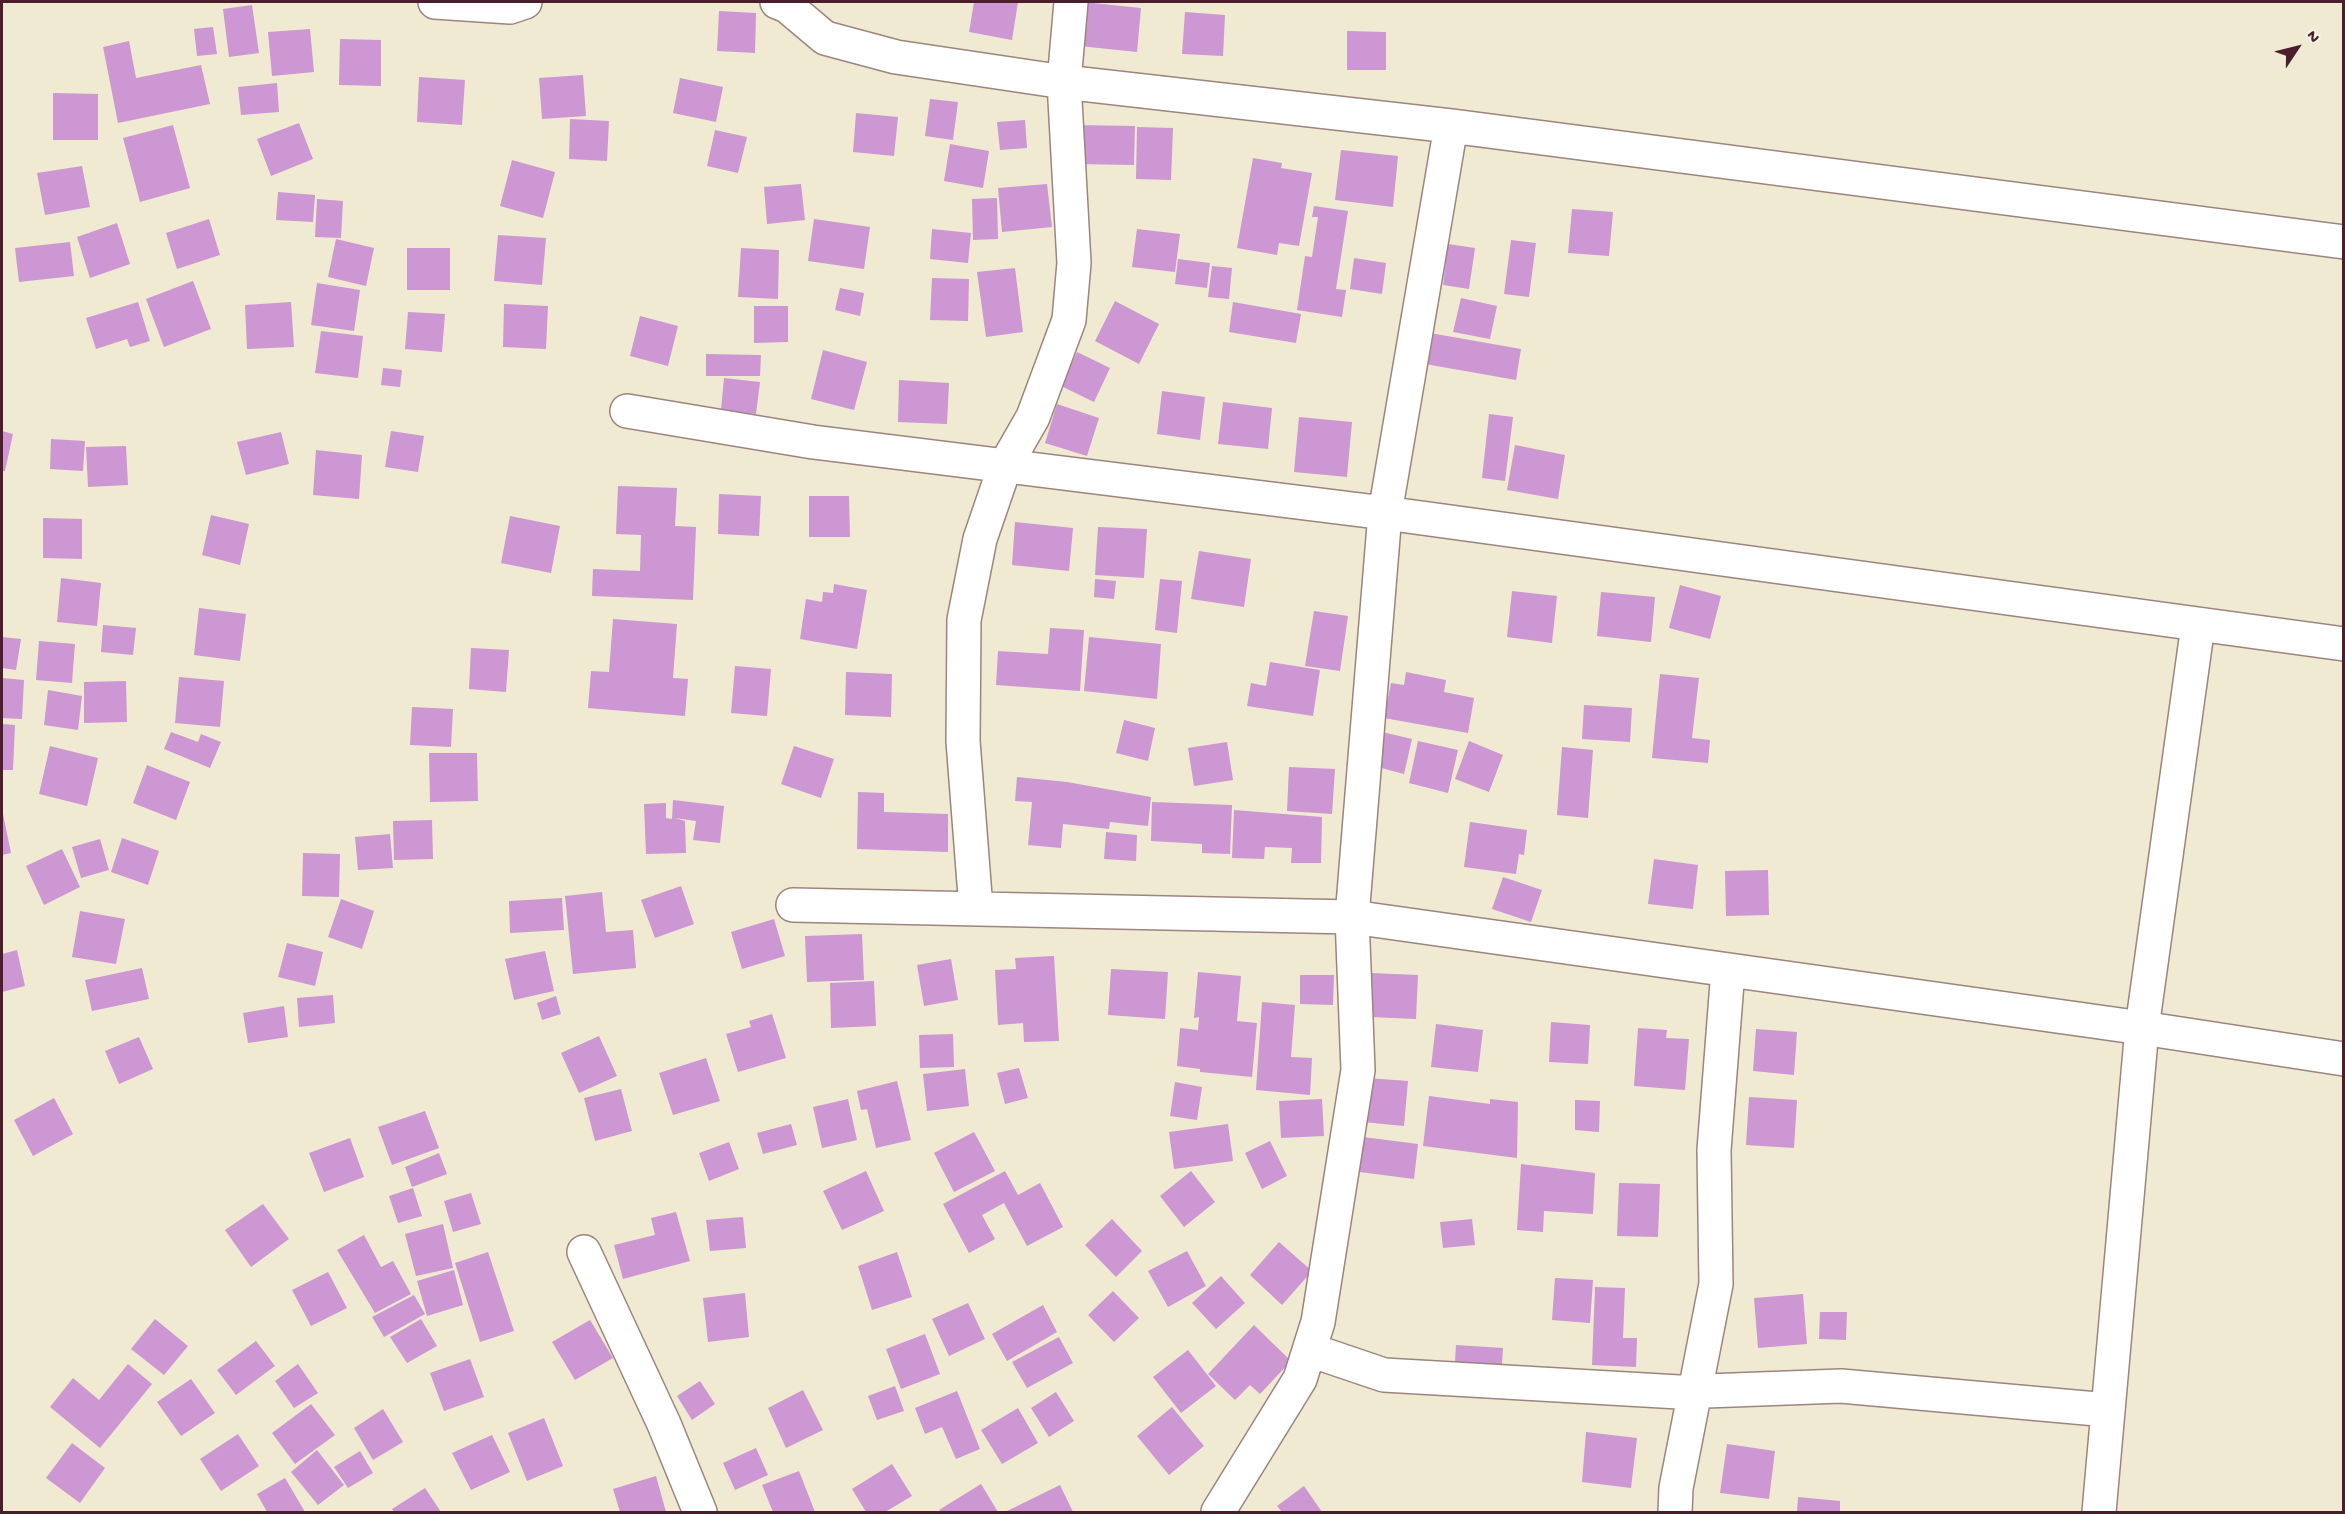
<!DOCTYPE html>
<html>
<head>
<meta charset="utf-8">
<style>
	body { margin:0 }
	#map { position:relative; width:2345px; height:1514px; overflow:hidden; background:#f0ead2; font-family:"Gochi Hand",sans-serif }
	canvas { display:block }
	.frame { position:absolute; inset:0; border:3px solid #4a1f2b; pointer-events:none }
	.north { position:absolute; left:2267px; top:18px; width:60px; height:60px; -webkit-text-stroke:4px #f7f3e8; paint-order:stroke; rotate:55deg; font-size:16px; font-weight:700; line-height:24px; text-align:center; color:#4a1f2b }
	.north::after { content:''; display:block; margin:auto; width:21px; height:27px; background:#4a1f2b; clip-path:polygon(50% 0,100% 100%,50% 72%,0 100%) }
</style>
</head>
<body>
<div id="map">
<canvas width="2345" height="1514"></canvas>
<div class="frame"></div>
<div class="north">N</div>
</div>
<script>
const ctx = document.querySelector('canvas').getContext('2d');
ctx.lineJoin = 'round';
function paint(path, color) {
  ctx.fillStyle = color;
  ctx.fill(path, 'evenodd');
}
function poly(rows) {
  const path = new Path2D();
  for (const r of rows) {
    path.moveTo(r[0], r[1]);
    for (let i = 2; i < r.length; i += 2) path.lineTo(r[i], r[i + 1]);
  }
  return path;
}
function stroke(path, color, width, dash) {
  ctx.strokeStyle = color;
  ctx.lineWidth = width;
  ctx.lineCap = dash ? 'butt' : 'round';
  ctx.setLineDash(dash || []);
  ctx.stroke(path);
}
const building = poly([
	[974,2,1018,2,1012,40,969,32],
	[1083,2,1141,8,1137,52,1079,46],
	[252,5,259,53,229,57,223,9],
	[719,11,756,13,755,53,717,51],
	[1185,12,1225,15,1223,56,1182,54],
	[213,27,217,54,197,56,194,29],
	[310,29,314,72,272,76,268,32],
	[1347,31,1386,32,1386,70,1347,70],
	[340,39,381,40,381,86,339,85],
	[129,41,136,78,201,65,210,104,118,123,103,47],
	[583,75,586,116,542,119,539,78],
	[419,77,465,80,462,125,417,122],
	[680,78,723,87,716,122,673,113],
	[277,83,279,112,241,115,238,87],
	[53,93,98,94,98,140,53,140],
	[930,99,958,102,953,140,925,136],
	[856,113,898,117,894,156,853,152],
	[570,119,609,121,607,161,569,159],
	[1025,120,1027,148,1000,150,997,122],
	[299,123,313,159,271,176,257,139],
	[173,125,190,188,140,202,123,138],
	[1076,125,1135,126,1134,165,1076,164],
	[1137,127,1173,128,1171,180,1136,179],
	[715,130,747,137,738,173,707,166],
	[950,144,989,151,983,188,944,181],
	[1341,150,1398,156,1393,207,1335,200],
	[1253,158,1282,163,1281,168,1312,173,1299,246,1279,243,1277,255,1237,248],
	[512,160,555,172,543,218,500,206],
	[82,166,90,207,45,215,37,173],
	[801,184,805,220,767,224,764,187],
	[1047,184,1052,227,1002,232,998,188],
	[278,192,315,195,313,222,276,220],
	[997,198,998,239,973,240,972,199],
	[317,199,343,201,341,238,315,237],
	[1314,206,1348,211,1336,289,1346,290,1342,317,1297,310,1305,256,1312,257,1318,217,1312,217],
	[1572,209,1613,212,1609,256,1568,253],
	[209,219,220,255,177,269,166,233],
	[814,219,870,227,864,269,808,261],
	[117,223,130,264,90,278,77,237],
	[932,229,971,233,968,263,930,259],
	[1137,229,1180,234,1175,272,1132,267],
	[498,235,546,238,542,285,494,281],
	[336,239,374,248,366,286,328,277],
	[1511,240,1536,243,1529,297,1504,294],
	[70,242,74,276,19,282,15,248],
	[1448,244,1475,248,1469,289,1443,285],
	[407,248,450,248,450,290,407,290],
	[741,248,779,250,778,299,738,297],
	[1354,258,1386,263,1382,294,1350,289],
	[1178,259,1210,263,1207,288,1175,284],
	[1212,266,1232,268,1229,299,1208,297],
	[1015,268,1023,332,986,337,977,272],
	[932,278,969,279,968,321,930,320],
	[193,281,211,329,164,347,146,299],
	[317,283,360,290,354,331,311,325],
	[840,288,864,293,860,316,835,310],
	[1461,298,1497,306,1490,339,1453,332],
	[1115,301,1159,324,1139,364,1095,341],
	[138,302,150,341,130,347,127,339,96,349,86,318],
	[291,302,294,347,247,349,245,305],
	[1233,302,1301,314,1296,343,1229,332],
	[504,304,548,306,546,349,503,347],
	[754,306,788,306,788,342,754,343],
	[408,312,445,314,442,352,405,349],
	[640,316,678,326,668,366,630,356],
	[321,331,363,336,358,378,315,373],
	[1430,333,1521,349,1516,380,1425,364],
	[823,350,867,362,854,410,811,399],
	[1077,352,1110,368,1094,402,1061,386],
	[706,354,761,355,760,376,706,376],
	[383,368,402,370,400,387,381,385],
	[724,378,760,382,756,414,721,410],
	[899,380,949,383,947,424,898,422],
	[1162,391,1205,397,1200,440,1157,434],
	[1223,402,1272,408,1268,449,1218,444],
	[1057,404,1099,418,1087,456,1045,443],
	[1489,414,1513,417,1505,481,1482,478],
	[1299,417,1352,422,1347,477,1294,472],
	[2,431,13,434,5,471,2,471],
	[391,431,424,436,418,472,385,467],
	[281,432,289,464,246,475,237,442],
	[51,439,85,441,83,471,50,469],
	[1515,445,1565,455,1558,499,1507,490],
	[126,446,128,485,88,487,86,447],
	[316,450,362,455,359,499,313,495],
	[618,486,677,488,675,526,696,527,693,600,592,596,593,569,640,571,641,535,616,534],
	[719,494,761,496,759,536,718,534],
	[809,496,849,496,850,537,809,537],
	[211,515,249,524,240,565,202,555],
	[510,516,560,526,551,573,501,563],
	[43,518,82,519,82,559,43,558],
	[1015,522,1073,528,1069,571,1012,565],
	[1098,527,1147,529,1144,578,1095,575],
	[1199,551,1251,559,1244,607,1191,599],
	[61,578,101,583,97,626,57,622],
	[1095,579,1116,581,1114,599,1094,597],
	[1160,579,1182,581,1177,633,1155,630],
	[834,584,867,590,857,649,800,639,806,599,822,602,823,592,833,593],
	[1680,585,1721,596,1710,639,1669,628],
	[1512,591,1557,596,1552,643,1507,637],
	[1601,592,1655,597,1651,642,1597,636],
	[199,608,246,614,240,661,194,655],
	[1314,611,1348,616,1340,671,1305,666],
	[613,619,677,624,673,678,688,679,685,716,588,708,591,671,609,672],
	[103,625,136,628,133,655,101,652],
	[1050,628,1084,630,1080,691,996,685,998,651,1048,654],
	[2,637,21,639,16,670,2,668],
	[1089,637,1161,644,1157,699,1084,691],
	[39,641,75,644,72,683,36,680],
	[471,648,509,650,506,692,469,689],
	[1270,662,1320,670,1313,716,1247,706,1251,683,1266,686],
	[735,666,771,669,767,716,731,713],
	[846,672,892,674,891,717,845,715],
	[1406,672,1446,680,1444,692,1474,698,1468,733,1384,718,1391,683,1404,685],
	[1660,674,1699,678,1692,738,1710,740,1708,763,1652,758],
	[179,677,224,681,220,727,175,723],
	[2,678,24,680,22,719,2,718],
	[126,681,127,722,84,723,84,682],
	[48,690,82,696,78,730,44,725],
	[1584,705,1632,708,1630,742,1582,739],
	[412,707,453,709,451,747,410,745],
	[1124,720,1155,728,1148,761,1116,753],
	[2,724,15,725,13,770,2,770],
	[1378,731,1412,739,1404,774,1370,765],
	[171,732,198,742,201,734,221,742,210,768,164,749],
	[1418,741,1458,750,1448,793,1409,783],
	[1469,741,1503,755,1489,792,1455,779],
	[1227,742,1233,780,1194,786,1188,748],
	[50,746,98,758,87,806,39,794],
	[794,746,834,759,821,798,781,784],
	[1562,747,1593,750,1588,818,1557,815],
	[429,753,477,753,478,801,430,802],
	[147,765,190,782,176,820,133,803],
	[1289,767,1335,769,1332,814,1287,811],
	[1017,777,1067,782,1151,797,1148,826,1110,822,1109,829,1063,824,1061,848,1028,845,1032,802,1015,801],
	[858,792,884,793,884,812,948,814,948,852,857,849],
	[673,800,724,806,720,843,693,840,696,821,675,818,685,821,686,853,646,854,644,804,666,803,666,818,672,819],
	[1152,802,1232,805,1230,854,1202,853,1202,844,1151,841],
	[1234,810,1322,817,1321,863,1291,863,1292,848,1265,847,1264,859,1232,858],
	[3,814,11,853,2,855,2,815],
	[432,820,433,859,394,860,393,821],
	[1470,822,1527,830,1524,855,1519,854,1516,874,1464,867],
	[1106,832,1137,835,1136,861,1104,859],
	[390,834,393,868,358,870,355,837],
	[122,838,159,851,148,885,111,872],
	[100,839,109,870,81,878,72,847],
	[62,849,80,887,44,905,26,866],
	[303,853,340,854,339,897,302,896],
	[1654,859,1698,865,1693,909,1648,904],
	[1768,870,1769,915,1726,916,1725,871],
	[1503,877,1542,890,1531,922,1492,909],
	[681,886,694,924,655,938,641,900],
	[602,892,606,932,633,930,636,968,573,974,565,896],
	[562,898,564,930,510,933,509,901],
	[341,899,374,911,362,949,328,937],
	[80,911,125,919,116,964,72,957],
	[774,919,785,956,742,969,731,932],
	[862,934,864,980,807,982,805,936],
	[287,943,323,952,315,986,278,977],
	[17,950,25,986,2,992,2,954],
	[545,951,554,991,514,1000,505,959],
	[1054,956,1059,1041,1024,1042,1023,1023,998,1025,995,970,1016,969,1015,958],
	[951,959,958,1000,924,1006,917,965],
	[142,968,149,999,92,1011,85,980],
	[1111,969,1168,972,1165,1019,1108,1015],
	[1198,972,1241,976,1237,1021,1257,1023,1252,1077,1200,1072,1200,1069,1177,1066,1180,1028,1198,1030,1199,1017,1194,1018],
	[1371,973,1418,975,1416,1019,1369,1017],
	[1300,975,1334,975,1333,1005,1300,1004],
	[874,981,876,1026,831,1028,830,983],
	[333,995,335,1023,299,1027,297,998],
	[556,996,561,1014,542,1020,537,1003],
	[1262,1002,1295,1005,1291,1057,1312,1058,1310,1095,1256,1090],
	[284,1006,288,1037,248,1043,243,1013],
	[772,1014,786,1058,738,1072,726,1034,751,1027,749,1021],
	[1551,1022,1590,1025,1588,1064,1549,1062],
	[1436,1024,1483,1030,1478,1072,1431,1067],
	[1638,1028,1667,1030,1666,1038,1689,1039,1685,1090,1634,1086],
	[1756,1029,1797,1032,1794,1075,1753,1071],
	[953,1034,954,1067,920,1068,919,1035],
	[599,1036,617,1076,579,1093,561,1053],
	[139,1037,153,1069,119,1084,105,1051],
	[706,1058,720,1101,673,1115,659,1073],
	[1019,1068,1028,1098,1005,1104,997,1073],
	[965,1069,969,1106,927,1111,923,1074],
	[1367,1078,1408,1081,1404,1126,1363,1122],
	[897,1081,911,1140,876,1148,867,1109,861,1110,857,1091],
	[1175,1082,1202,1087,1197,1120,1170,1116],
	[621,1089,632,1131,595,1141,584,1098],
	[1429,1096,1490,1104,1490,1099,1518,1102,1517,1158,1423,1146],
	[1749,1097,1797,1100,1794,1148,1746,1145],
	[54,1098,73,1134,33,1156,14,1120],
	[848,1099,857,1140,822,1148,813,1107],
	[1322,1099,1324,1136,1281,1138,1279,1101],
	[1575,1100,1600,1101,1599,1132,1575,1130],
	[425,1111,439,1148,392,1165,378,1127],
	[791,1124,797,1145,763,1154,757,1133],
	[1228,1124,1233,1161,1174,1169,1169,1132],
	[974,1132,995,1171,954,1192,934,1153],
	[1340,1134,1418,1144,1414,1179,1336,1169],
	[350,1138,364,1177,324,1192,309,1153],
	[1270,1141,1287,1176,1262,1189,1245,1153],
	[729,1142,739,1169,709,1181,699,1153],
	[439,1153,447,1174,412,1187,405,1167],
	[1521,1164,1595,1173,1593,1214,1544,1211,1543,1232,1517,1230],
	[866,1171,884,1211,842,1230,823,1191],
	[1005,1171,1018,1195,1040,1183,1063,1227,1027,1246,1004,1203,982,1215,995,1239,969,1253,943,1204],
	[1191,1171,1215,1202,1184,1227,1160,1196],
	[1619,1183,1660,1184,1658,1237,1617,1236],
	[413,1188,422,1216,398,1223,389,1196],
	[471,1193,481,1224,453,1232,444,1201],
	[263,1204,289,1239,251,1267,225,1230],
	[676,1212,690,1261,623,1279,614,1245,655,1235,651,1218],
	[743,1217,746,1248,710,1251,706,1220],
	[1112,1219,1142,1251,1116,1277,1085,1245],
	[1472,1219,1475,1245,1443,1248,1440,1222],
	[443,1224,453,1268,416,1276,405,1234],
	[364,1235,381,1267,393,1261,411,1294,375,1313,337,1250],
	[1279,1242,1312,1271,1282,1305,1250,1275],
	[1187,1251,1206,1286,1168,1307,1148,1271],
	[488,1252,514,1331,480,1342,455,1263],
	[897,1252,912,1297,872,1310,858,1266],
	[454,1270,463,1305,427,1316,417,1281],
	[328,1272,347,1308,311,1326,292,1290],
	[1221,1276,1245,1303,1216,1329,1192,1303],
	[1555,1278,1593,1280,1590,1323,1552,1320],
	[1595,1287,1625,1288,1623,1338,1637,1338,1636,1367,1592,1365],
	[1113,1291,1139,1318,1114,1342,1088,1315],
	[745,1293,749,1337,708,1342,703,1298],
	[1803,1294,1807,1344,1758,1348,1754,1298],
	[414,1295,425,1314,384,1337,372,1317],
	[968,1303,985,1339,949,1356,932,1319],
	[1043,1305,1057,1332,1007,1361,992,1334],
	[1820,1312,1847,1312,1846,1340,1819,1339],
	[155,1319,188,1346,164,1375,131,1349],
	[421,1319,437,1346,407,1363,390,1337],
	[590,1320,613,1358,575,1380,552,1342],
	[1254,1325,1291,1361,1260,1394,1250,1385,1235,1400,1208,1374],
	[925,1334,940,1374,901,1389,886,1349],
	[1059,1337,1073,1363,1027,1388,1012,1362],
	[256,1341,275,1366,236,1395,217,1370],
	[1456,1345,1503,1348,1501,1379,1454,1376],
	[1188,1350,1216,1386,1181,1413,1153,1377],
	[470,1359,484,1397,444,1411,430,1373],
	[128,1364,152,1384,100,1448,50,1407,73,1378,99,1400],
	[298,1364,318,1393,294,1408,275,1381],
	[191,1379,215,1413,181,1436,157,1402],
	[700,1381,715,1404,692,1420,677,1396],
	[895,1386,904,1411,877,1420,868,1396],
	[803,1390,823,1430,786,1448,768,1408],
	[957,1391,980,1449,956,1459,942,1427,925,1434,915,1408],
	[1056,1392,1074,1421,1049,1437,1031,1408],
	[311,1404,335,1435,295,1464,272,1433],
	[1172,1407,1204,1446,1169,1475,1137,1436],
	[1018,1408,1038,1443,1002,1464,981,1430],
	[383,1409,403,1442,373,1460,354,1428],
	[544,1418,563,1466,527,1481,508,1433],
	[1586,1432,1637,1438,1631,1488,1582,1482],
	[238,1434,259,1466,221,1491,200,1459],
	[492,1435,510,1472,471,1490,452,1453],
	[72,1443,105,1468,80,1503,46,1478],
	[1727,1444,1775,1451,1769,1499,1720,1493],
	[756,1448,768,1475,735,1490,723,1463],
	[317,1450,344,1485,318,1505,291,1472],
	[360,1451,373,1473,348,1488,334,1467],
	[892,1464,912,1496,885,1512,866,1512,852,1489],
	[799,1471,815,1512,773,1512,762,1485],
	[656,1476,666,1512,620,1512,613,1489],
	[285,1478,305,1512,267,1512,257,1494],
	[981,1484,998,1512,941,1512,939,1510],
	[1060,1485,1073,1512,1005,1512],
	[1304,1486,1322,1512,1282,1512,1277,1506],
	[425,1488,441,1512,394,1512,392,1509],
	[1798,1497,1840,1501,1840,1512,1797,1512]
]);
const minor = poly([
	[435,2,510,7,525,2],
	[777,2,787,6,825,38,896,57,1064,82,1451,126,2344,242],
	[627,411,813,442,1385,513,2344,644],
	[793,905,1352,917,2142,1028,2344,1059],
	[976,909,963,741,964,620,980,539,1005,466,1033,417,1069,320,1074,263,1064,82,1071,2],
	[584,1252,664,1424,700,1512],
	[1310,1350,1384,1375,1679,1392,1841,1386,2108,1410],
	[1218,1512,1300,1379,1318,1322,1358,1070,1352,917,1385,513,1451,126],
	[1675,1512,1676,1488,1716,1284,1714,1150,1728,970],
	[2099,1512,2142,1028,2198,625]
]);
paint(building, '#cc97d2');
stroke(minor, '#9d847e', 36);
stroke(minor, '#fff', 33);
</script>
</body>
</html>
